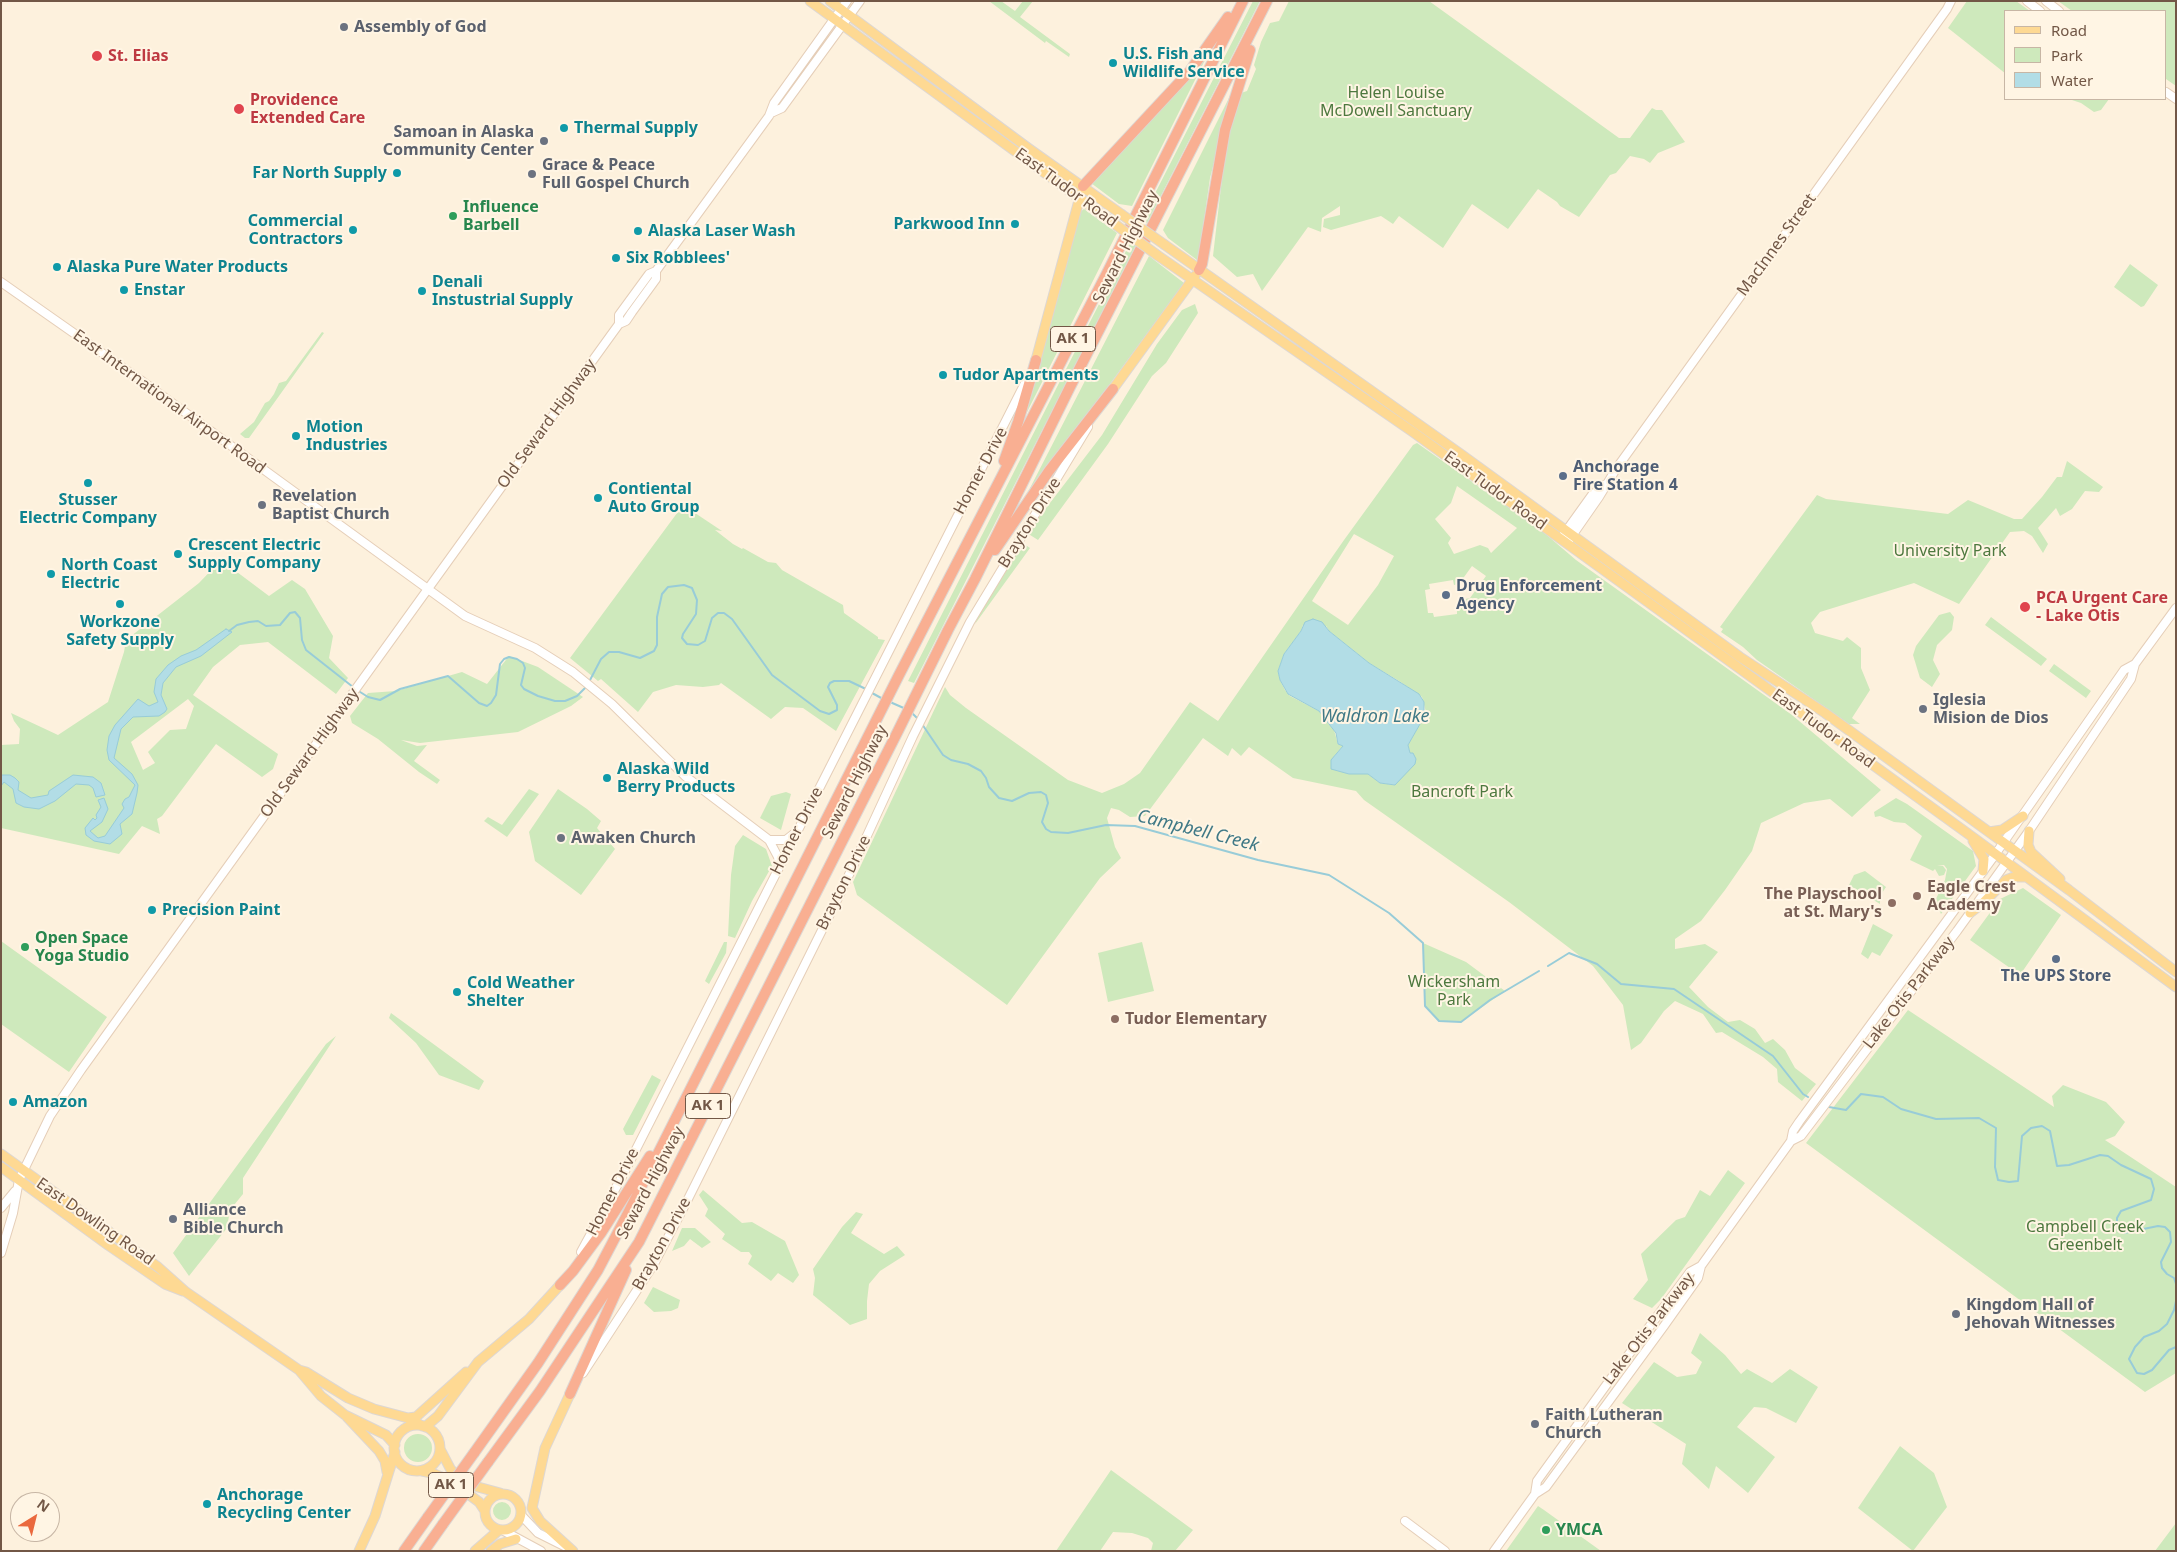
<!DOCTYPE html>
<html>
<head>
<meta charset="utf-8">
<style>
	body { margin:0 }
	#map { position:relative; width:2177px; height:1552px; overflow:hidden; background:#fdf1dd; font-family:"Noto Sans",sans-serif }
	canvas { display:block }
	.frame { position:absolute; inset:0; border:2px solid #725746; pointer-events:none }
	.legend { position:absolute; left:2004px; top:10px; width:162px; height:90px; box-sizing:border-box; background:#fff5e4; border:1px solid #c7b6a5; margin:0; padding:6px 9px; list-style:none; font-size:15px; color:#725746 }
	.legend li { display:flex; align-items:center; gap:10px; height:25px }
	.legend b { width:25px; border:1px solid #c7b6a5 }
	.north { position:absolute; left:10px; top:1492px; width:50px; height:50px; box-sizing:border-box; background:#fff5e4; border:1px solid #c7b6a5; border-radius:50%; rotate:36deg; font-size:14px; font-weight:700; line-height:20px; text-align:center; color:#725746 }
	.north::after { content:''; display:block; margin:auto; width:18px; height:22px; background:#ea693e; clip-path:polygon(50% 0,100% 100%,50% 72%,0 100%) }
</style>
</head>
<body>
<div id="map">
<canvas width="2177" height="1552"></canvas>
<div class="frame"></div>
<ul class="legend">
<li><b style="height:6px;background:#fed993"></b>Road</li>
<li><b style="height:14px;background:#cee9bc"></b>Park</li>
<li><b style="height:14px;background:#b2dde6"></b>Water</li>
</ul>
<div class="north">N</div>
</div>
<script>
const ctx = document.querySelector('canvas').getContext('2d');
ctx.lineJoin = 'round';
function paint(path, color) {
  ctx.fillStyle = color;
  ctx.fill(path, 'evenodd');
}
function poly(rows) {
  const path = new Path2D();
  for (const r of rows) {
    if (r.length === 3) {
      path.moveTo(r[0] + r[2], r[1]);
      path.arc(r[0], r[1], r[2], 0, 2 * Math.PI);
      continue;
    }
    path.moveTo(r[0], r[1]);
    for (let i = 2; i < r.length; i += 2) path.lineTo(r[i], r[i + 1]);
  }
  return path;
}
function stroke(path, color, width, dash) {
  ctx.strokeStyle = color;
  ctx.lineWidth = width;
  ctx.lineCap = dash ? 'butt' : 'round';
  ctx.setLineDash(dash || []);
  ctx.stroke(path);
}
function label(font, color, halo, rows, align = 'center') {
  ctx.font = font + ' "Noto Sans",sans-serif';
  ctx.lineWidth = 4;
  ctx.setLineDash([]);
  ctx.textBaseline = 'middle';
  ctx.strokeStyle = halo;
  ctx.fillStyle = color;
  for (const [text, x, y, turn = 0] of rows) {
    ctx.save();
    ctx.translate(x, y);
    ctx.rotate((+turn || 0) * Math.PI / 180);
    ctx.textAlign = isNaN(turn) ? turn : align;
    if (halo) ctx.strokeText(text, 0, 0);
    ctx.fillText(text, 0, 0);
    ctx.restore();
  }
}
const green = poly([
	[989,1,1001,1,1015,11,1023,1,1033,1,1020,17,1070,54,1069,57,1046,41,1045,43],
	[1253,1,1260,1,1147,223,1142,219],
	[1289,1,1429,1,1619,138,1630,138,1652,108,1656,110,1662,110,1685,142,1658,153,1650,163,1644,159,1630,156,1616,173,1610,175,1579,217,1560,206,1557,202,1538,189,1508,229,1472,204,1443,248,1399,216,1393,224,1381,216,1331,230,1323,227,1324,219,1340,215,1340,206,1322,218,1321,232,1308,227,1262,291,1253,274,1237,277,1213,256,1227,135,1241,93,1247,91,1256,69,1254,65,1261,42,1270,23,1279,21],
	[1967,1,2016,1,2030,11,2006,11,2006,74,1948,28],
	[2058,1,2176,1,2176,86,2166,79,2166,11,2072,11],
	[1208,54,1132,206,1119,204,1091,183],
	[1233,90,1210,178,1199,255,1197,260,1168,238,1163,230],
	[2069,99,2109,99,2101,110,2094,112,2081,103],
	[1084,209,1117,233,1023,420,1080,212],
	[1131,241,1136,245,914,683,908,681],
	[1149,256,1184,283,1030,493,1028,492],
	[2130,264,2158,285,2144,306,2141,307,2114,287],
	[1195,304,1198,313,1166,363,1152,376,1108,444,1038,540,1027,533,1102,435,1157,344,1182,310],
	[322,332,324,333,249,438,245,438,240,434,254,422,265,403,269,401,274,394,279,383,286,381],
	[1417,443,1542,531,1576,560,1792,715,1881,790,1852,817,1830,799,1804,803,1761,823,1752,851,1725,890,1701,921,1675,939,1675,949,1705,944,1718,952,1689,987,1708,1007,1728,1022,1740,1020,1755,1029,1765,1043,1773,1039,1785,1050,1795,1068,1816,1084,1802,1101,1778,1082,1777,1069,1763,1057,1722,1032,1716,1033,1703,1014,1675,1001,1664,1011,1641,1043,1631,1050,1623,1005,1593,966,1509,902,1364,800,1356,791,1293,778,1249,747,1241,756,1232,748,1228,756,1203,738,1145,816,1130,817,1119,810,1111,808,1107,818,1115,847,1121,858,1100,878,1007,1005,857,895,853,882,945,687,950,695,966,708,1068,780,1102,793,1124,784,1140,773,1190,702,1218,721,1344,540,1413,445],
	[1457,486,1517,528,1491,553,1488,548,1480,545,1454,554,1448,543,1451,538,1435,519,1451,503],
	[1354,534,1394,556,1378,585,1348,625,1312,601],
	[1472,566,1486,576,1470,598,1461,600,1462,608,1457,608,1457,614,1434,617,1433,613,1428,613,1425,590,1430,589,1429,584,1453,580,1454,585,1459,584],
	[1303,625,1326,626,1329,631,1369,663,1399,681,1422,697,1426,712,1424,717,1411,739,1408,745,1410,753,1395,785,1380,783,1368,774,1349,774,1331,768,1335,755,1343,746,1338,744,1334,730,1319,711,1290,696,1285,690,1280,680,1278,671,1284,654,1301,631],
	[2067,461,2103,487,2099,492,2085,491,2072,509,2060,516,2056,508,2038,528,2048,544,2043,553,2032,536,2024,531,2010,532,1959,604,1914,583,1820,612,1811,623,1815,633,1843,641,1847,637,1861,648,1861,668,1870,690,1852,718,1860,724,1849,724,1757,660,1743,647,1721,632,1723,629,1720,627,1817,495,1826,499,1948,514,1968,500,2014,519,2022,519,2042,497,2057,477,2062,477],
	[683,505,722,531,715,530,733,544,742,549,743,548,768,562,776,563,782,570,843,605,844,613,878,637,878,639,885,640,836,731,803,708,785,707,771,719,721,683,719,685,703,687,676,685,653,692,638,712,601,679,598,681,570,658],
	[1021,542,1030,548,975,624,985,599],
	[221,560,269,596,292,580,305,589,333,636,329,658,348,678,336,694,268,642,240,645,213,667,193,695,278,754,273,769,262,777,216,744,162,816,157,819,160,834,142,826,119,854,1,828,1,745,19,744,20,729,14,721,11,713,58,735,108,702,124,652,126,640,199,583],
	[188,699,194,706,186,729,170,730,148,752,155,763,143,770,131,742],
	[1950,612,1954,617,1952,630,1937,645,1933,660,1940,674,1932,687,1920,678,1913,655,1916,646,1939,615],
	[1991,617,2047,659,2041,666,1985,625],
	[509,656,538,667,583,697,571,706,518,732,420,743,401,740,417,746,427,745,414,761,440,780,437,784,419,772,378,739,352,723,350,716,368,693,396,691,462,672,487,684],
	[2054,664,2091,691,2086,698,2049,671],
	[529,789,539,794,507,837,484,821,488,817,502,825],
	[558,789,587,809,601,821,597,828,615,849,581,895,535,861,529,832],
	[786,792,791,794,781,830,760,818,771,796],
	[1896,798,1907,804,1973,851,1976,866,1941,914,1935,901,1945,880,1947,869,1944,865,1937,866,1943,866,1946,870,1944,875,1939,876,1935,869,1933,871,1910,860,1922,836,1905,823,1894,822,1880,816,1875,817,1874,812],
	[743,835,766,849,772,866,752,901,735,938,728,936,731,875,735,846],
	[1865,871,1886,887,1880,896,1880,904,1849,885,1854,875],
	[2023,888,2061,915,2020,975,1970,940,2000,899],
	[1873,924,1893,935,1880,956,1872,952,1868,959,1861,954],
	[1,941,107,1017,69,1072,1,1024],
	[724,942,727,942,726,953,709,984,705,981],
	[1142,942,1154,991,1108,1002,1098,953],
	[1423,943,1466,962,1505,991,1461,1022,1439,1021,1425,1006],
	[1908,1010,2054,1107,2052,1096,2063,1085,2106,1102,2125,1122,2115,1136,2105,1140,2176,1187,2176,1373,2145,1392,1806,1143],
	[391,1013,484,1081,479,1090,439,1075,416,1043,389,1018],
	[336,1036,243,1178,243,1194,230,1210,227,1228,189,1276,173,1253,326,1044],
	[652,1075,661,1080,633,1135,626,1135,623,1129],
	[1728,1170,1745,1183,1661,1299,1652,1308,1633,1299,1648,1280,1641,1254,1676,1220,1685,1217,1700,1190,1710,1196],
	[703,1190,742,1223,752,1222,785,1241,799,1275,793,1283,778,1273,771,1281,748,1264,752,1256,749,1252,741,1252,722,1239,725,1234,705,1216,708,1209,699,1195],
	[856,1212,863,1214,851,1233,884,1254,897,1246,905,1255,880,1271,869,1284,867,1301,867,1319,850,1325,813,1295,815,1278,813,1269,842,1227],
	[682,1228,695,1228,711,1242,702,1248,690,1239,684,1246,672,1251],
	[653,1287,680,1300,678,1308,671,1311,654,1312,644,1303],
	[1700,1333,1725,1355,1741,1374,1747,1369,1772,1383,1790,1369,1818,1387,1796,1423,1766,1408,1754,1407,1737,1427,1775,1457,1748,1493,1716,1466,1709,1489,1682,1464,1686,1444,1622,1403,1654,1362,1677,1377,1696,1374,1702,1362,1691,1353],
	[418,1448,14],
	[1900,1446,1934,1473,1947,1507,1913,1551,1858,1508],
	[1111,1470,1193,1530,1175,1551,1151,1551,1153,1543,1148,1538,1132,1533,1113,1532,1100,1551,1056,1551],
	[502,1511,9],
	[1538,1506,1544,1510,1601,1551,1506,1551],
	[2176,1522,2176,1551,2155,1551,2176,1523]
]);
const water = poly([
	[1313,619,1322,622,1329,631,1369,663,1419,694,1424,702,1424,717,1408,745,1410,753,1413,753,1416,759,1415,764,1395,785,1380,783,1368,774,1349,774,1331,769,1331,760,1343,746,1338,744,1336,733,1319,711,1288,694,1280,680,1278,671,1284,654,1301,631,1305,622,1313,619],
	[226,629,232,632,201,656,176,667,163,683,161,695,167,709,165,712,159,716,133,717,121,729,114,758,132,774,138,785,137,793,132,814,120,824,122,834,110,844,94,841,86,835,85,828,93,818,95,820,97,818,96,815,101,807,98,800,104,798,108,809,102,822,90,831,98,838,105,836,124,808,122,804,125,799,129,797,135,785,109,760,107,750,109,736,115,725,138,699,149,706,158,702,154,692,156,679,168,665,181,656,196,650,226,629],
	[1,775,10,775,15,778,19,782,18,790,31,798,48,795,49,791,73,775,93,777,101,783,105,795,96,797,93,788,89,785,76,784,55,801,39,809,24,807,16,803,13,789,4,782,1,786,1,775]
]);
const stream = poly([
	[229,631,237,625,249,622,258,621,266,626,280,625,290,613,295,612,300,618,302,640,306,650,353,687],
	[589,682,601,659,609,652,619,652,640,658,654,651,657,645,657,617,662,594,668,587,684,585,692,588,697,600,696,614,683,634,682,638,687,644,698,645,705,641,712,618,718,613,724,613,732,619,772,675,820,711,829,714,837,710,837,705,828,687,830,683,834,681,849,681,868,690],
	[357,690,368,697,380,700,400,689,448,676,479,703,487,706,491,703,496,695,500,664,504,659,509,657,517,659,523,663,525,668,521,685,524,689,538,696,555,701,565,701,577,696,587,686],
	[872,693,883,699],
	[890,702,906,709],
	[912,713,919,720],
	[922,724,943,755,951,760,968,764,981,771,986,778,989,787,999,798,1012,801,1029,793,1041,792,1046,795,1048,803,1042,822,1046,829,1051,832,1068,833,1106,825,1135,826,1258,860,1329,875,1389,913,1423,943,1425,1006,1439,1021,1461,1022,1490,1000,1539,971],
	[1548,966,1569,953,1597,964,1621,984,1674,989,1773,1056,1803,1094,1808,1097],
	[1829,1107,1846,1110,1861,1094,1883,1097,1901,1109,1936,1119,1979,1118,1996,1128,1995,1167,1998,1180,2009,1182,2018,1181,2022,1136,2031,1128,2042,1126,2050,1131,2057,1166,2069,1165,2100,1155,2108,1156,2121,1165,2151,1179,2154,1189,2151,1200,2121,1211,2117,1218,2117,1225,2124,1233,2158,1226,2165,1227,2170,1232,2171,1242,2161,1262,2162,1268,2167,1274,2174,1278,2176,1284],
	[2176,1301,2174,1310,2167,1324,2159,1331,2144,1337,2135,1347,2129,1359,2137,1373,2144,1374,2152,1370,2169,1350,2176,1347]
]);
const secondary = poly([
	[2027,1,2040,11],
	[2046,1,2059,11],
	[2166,92,2176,99],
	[771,113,782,108,860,1],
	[1,282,142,381,465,616,535,648,573,672,612,704,685,776,769,840,778,857,779,865],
	[619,324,619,315,649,274,656,271,769,116,774,103,847,1],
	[1564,534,1592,495,1604,485],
	[1567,543,1599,497,1616,469,1947,9,1951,1],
	[769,840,786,840,795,833],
	[1791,1141,1801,1136,1957,931,2029,831,2131,679,2135,664],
	[1,1208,15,1191],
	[581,1252,625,1171,1025,383],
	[1,1253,13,1213,19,1180,50,1116,81,1070,611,335,619,324,626,321,632,312,656,279,656,271],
	[583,1373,654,1264,686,1203,841,892,913,736,970,622,1088,427],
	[1535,1494,1537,1481,1612,1377,1690,1272,1701,1266],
	[521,1515,538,1533,566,1547],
	[1405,1521,1445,1551],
	[504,1531,541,1551],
	[1494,1551,1535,1494,1546,1487,1664,1326,1698,1278,1701,1266,1791,1141,1793,1131,1799,1122,1992,859,2124,670,2135,664,2176,608]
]);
const primary = poly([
	[810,1,1116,225],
	[830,1,1028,148,1121,214],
	[1165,245,1462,455,1740,657,1825,713,2069,890,2176,972],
	[1157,255,1413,432,1967,833,2176,987],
	[1036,360,1081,193],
	[1113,389,1195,276],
	[2029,831,2028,845,2031,852,2060,879],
	[1989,832,2002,830,2023,816],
	[1973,841,1984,859,1983,871],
	[1970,913,1983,903,2006,880,2014,877,2026,877],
	[1,1154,158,1267,186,1292,299,1370,306,1372,348,1398,374,1409,408,1418,422,1426],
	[1,1167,108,1245,165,1284,183,1291],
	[299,1370,321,1396,345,1415,386,1435,395,1445],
	[570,1394,545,1448,532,1508,540,1521,573,1551],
	[347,1417,379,1451,385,1461,387,1472],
	[408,1418,416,1417,466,1372],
	[417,1448,23],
	[425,1427,438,1416,478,1362,529,1319,560,1285],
	[440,1449,451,1470,463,1479,478,1487,500,1493],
	[422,1471,432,1473,451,1481,479,1502,485,1511],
	[503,1512,18],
	[359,1551,375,1516,395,1452],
	[475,1551,499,1530],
	[491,1551,500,1544,516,1539]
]);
const highway = poly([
	[1083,186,1190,71,1228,17],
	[1199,270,1202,264,1225,130,1250,50],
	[1004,461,1018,422,1036,360],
	[995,550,1049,471,1113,389],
	[560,1285,573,1271,601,1233,650,1156],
	[570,1394,626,1270],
	[474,1453,538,1363,598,1270,628,1213,899,675,1107,273,1243,1],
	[488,1462,540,1391,639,1242,898,731,948,630,975,579,1070,387,1267,1],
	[404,1551,428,1517],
	[424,1551,443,1524]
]);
const primaryBridge = poly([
	[1121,214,1165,245],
	[1116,225,1157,255]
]);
const highwayBridge = poly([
	[428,1517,474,1453],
	[443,1524,488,1462]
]);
const markers = [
	[344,27,5,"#6b7280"],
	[97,56,6,"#e0444e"],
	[1113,63,5,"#0f9aa8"],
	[239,109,6,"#e0444e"],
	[564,128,5,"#0f9aa8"],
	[544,141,5,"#6b7280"],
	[397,173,5,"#0f9aa8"],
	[532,174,5,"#6b7280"],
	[453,216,5,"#2e9e5b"],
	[1015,224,5,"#0f9aa8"],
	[353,230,5,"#0f9aa8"],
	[638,231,5,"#0f9aa8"],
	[616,258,5,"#0f9aa8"],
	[57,267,5,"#0f9aa8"],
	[124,290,5,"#0f9aa8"],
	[422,291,5,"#0f9aa8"],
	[943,375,5,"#0f9aa8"],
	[296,436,5,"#0f9aa8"],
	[1563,476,5,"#5c6f8a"],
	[88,483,5,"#0f9aa8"],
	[598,498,5,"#0f9aa8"],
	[262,505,5,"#6b7280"],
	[178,554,5,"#0f9aa8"],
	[51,574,5,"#0f9aa8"],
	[1446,595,5,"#5c6f8a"],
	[120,604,5,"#0f9aa8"],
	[2025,607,6,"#e0444e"],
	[1923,709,5,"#6b7280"],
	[607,778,5,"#0f9aa8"],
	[561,838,5,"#6b7280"],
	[1917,896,5,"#8d6e63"],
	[1892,903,5,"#8d6e63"],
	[152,910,5,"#0f9aa8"],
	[25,947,5,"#2e9e5b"],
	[2056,959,5,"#5c6f8a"],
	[457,992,5,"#0f9aa8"],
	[1115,1019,5,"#8d6e63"],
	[13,1102,5,"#0f9aa8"],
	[173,1219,5,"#6b7280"],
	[1956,1314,5,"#6b7280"],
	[1535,1424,5,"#6b7280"],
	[207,1504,5,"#0f9aa8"],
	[1546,1530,5,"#2e9e5b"]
];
const shields = [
	[1073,339,45],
	[708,1106,45],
	[451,1485,45]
];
const shieldNames = [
	["AK 1",1073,339],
	["AK 1",708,1106],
	["AK 1",451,1485]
];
const worshipNames = [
	["Assembly of God",354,27],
	["Samoan in Alaska",534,132,"right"],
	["Community Center",534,150,"right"],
	["Grace & Peace",542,165],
	["Full Gospel Church",542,183],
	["Revelation",272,496],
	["Baptist Church",272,514],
	["Iglesia",1933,700],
	["Mision de Dios",1933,718],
	["Awaken Church",571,838],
	["Alliance",183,1210],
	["Bible Church",183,1228],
	["Kingdom Hall of",1966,1305],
	["Jehovah Witnesses",1966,1323],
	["Faith Lutheran",1545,1415],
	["Church",1545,1433]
];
const cultureNames = [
	["U.S. Fish and",1123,54],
	["Wildlife Service",1123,72],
	["Thermal Supply",574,128],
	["Far North Supply",387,173,"right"],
	["Commercial",343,221,"right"],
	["Contractors",343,239,"right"],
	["Parkwood Inn",1005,224,"right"],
	["Alaska Laser Wash",648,231],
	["Six Robblees'",626,258],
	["Alaska Pure Water Products",67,267],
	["Denali",432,282],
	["Instustrial Supply",432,300],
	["Enstar",134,290],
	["Tudor Apartments",953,375],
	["Motion",306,427],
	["Industries",306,445],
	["Contiental",608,489],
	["Auto Group",608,507],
	["Stusser",88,500,"center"],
	["Electric Company",88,518,"center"],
	["Crescent Electric",188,545],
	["Supply Company",188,563],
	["North Coast",61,565],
	["Electric",61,583],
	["Workzone",120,622,"center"],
	["Safety Supply",120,640,"center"],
	["Alaska Wild",617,769],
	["Berry Products",617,787],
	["Precision Paint",162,910],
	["Cold Weather",467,983],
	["Shelter",467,1001],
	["Amazon",23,1102],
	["Anchorage",217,1495],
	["Recycling Center",217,1513]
];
const healthNames = [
	["St. Elias",108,56],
	["Providence",250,100],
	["Extended Care",250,118],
	["PCA Urgent Care",2036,598],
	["- Lake Otis",2036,616]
];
const parkNames = [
	["Helen Louise",1396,93],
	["McDowell Sanctuary",1396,111],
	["University Park",1950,551],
	["Bancroft Park",1462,792],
	["Wickersham",1454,982],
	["Park",1454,1000],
	["Campbell Creek",2085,1227],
	["Greenbelt",2085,1245]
];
const streetNames = [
	["East Tudor Road",1066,188,36],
	["MacInnes Street",1777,245,-54],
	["Seward Highway",1126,247,-63],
	["East International Airport Road",169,402,36],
	["Old Seward Highway",547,424,-54],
	["Homer Drive",981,471,-62],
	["East Tudor Road",1495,491,36],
	["Brayton Drive",1030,523,-58],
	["East Tudor Road",1823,729,36],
	["Old Seward Highway",310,753,-54],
	["Seward Highway",855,782,-63],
	["Homer Drive",797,831,-63],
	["Brayton Drive",844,883,-64],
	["Lake Otis Parkway",1909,993,-52],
	["Seward Highway",651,1183,-62],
	["Homer Drive",613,1192,-63],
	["East Dowling Road",95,1222,35],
	["Brayton Drive",662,1244,-61],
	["Lake Otis Parkway",1649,1329,-52]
];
const leisureNames = [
	["Influence",463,207],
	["Barbell",463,225],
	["Open Space",35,938],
	["Yoga Studio",35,956],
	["YMCA",1556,1530]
];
const serviceNames = [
	["Anchorage",1573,467],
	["Fire Station 4",1573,485],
	["Drug Enforcement",1456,586],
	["Agency",1456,604],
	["The UPS Store",2056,976,"center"]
];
const educationNames = [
	["Eagle Crest",1927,887],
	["Academy",1927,905],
	["The Playschool",1882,894,"right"],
	["at St. Mary's",1882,912,"right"],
	["Tudor Elementary",1125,1019]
];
const waterNames = [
	["Waldron Lake",1375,717],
	["Campbell Creek",1198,831,14]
];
paint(green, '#cee9bc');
paint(water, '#b2dde6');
stroke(water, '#98ccd8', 1);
stroke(stream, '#98ccd8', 2);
stroke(secondary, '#e5ceb8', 10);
stroke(primary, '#ddd7d3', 11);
stroke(highway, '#ddd7d3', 12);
stroke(secondary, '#fff', 8);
stroke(primary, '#fed993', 9);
stroke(highway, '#f9af92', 10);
stroke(primaryBridge, '#ddd7d3', 11, []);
stroke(highwayBridge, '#ddd7d3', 12, []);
stroke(primaryBridge, '#fed993', 9);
stroke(highwayBridge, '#f9af92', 10);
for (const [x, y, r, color] of markers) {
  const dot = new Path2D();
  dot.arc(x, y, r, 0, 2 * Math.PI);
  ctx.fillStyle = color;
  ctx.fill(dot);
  stroke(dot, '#fff5e4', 2);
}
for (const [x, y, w] of shields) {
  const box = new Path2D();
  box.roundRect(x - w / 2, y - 12.5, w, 25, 4);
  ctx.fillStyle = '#fff5e4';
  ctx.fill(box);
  stroke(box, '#725746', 1);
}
label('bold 15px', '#725746', null, shieldNames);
label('bold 16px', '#5b616d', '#fff5e4', worshipNames, 'left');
label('bold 16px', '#0d838f', '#fff5e4', cultureNames, 'left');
label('bold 16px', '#be3a42', '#fff5e4', healthNames, 'left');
label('16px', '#4d783e', '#fff5e4', parkNames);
label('16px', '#725746', '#fff5e4', streetNames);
label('bold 16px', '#27864d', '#fff5e4', leisureNames, 'left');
label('bold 16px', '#4e5e75', '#fff5e4', serviceNames, 'left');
label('bold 16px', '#785e54', '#fff5e4', educationNames, 'left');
label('italic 18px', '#407986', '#fff5e4', waterNames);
</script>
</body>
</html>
